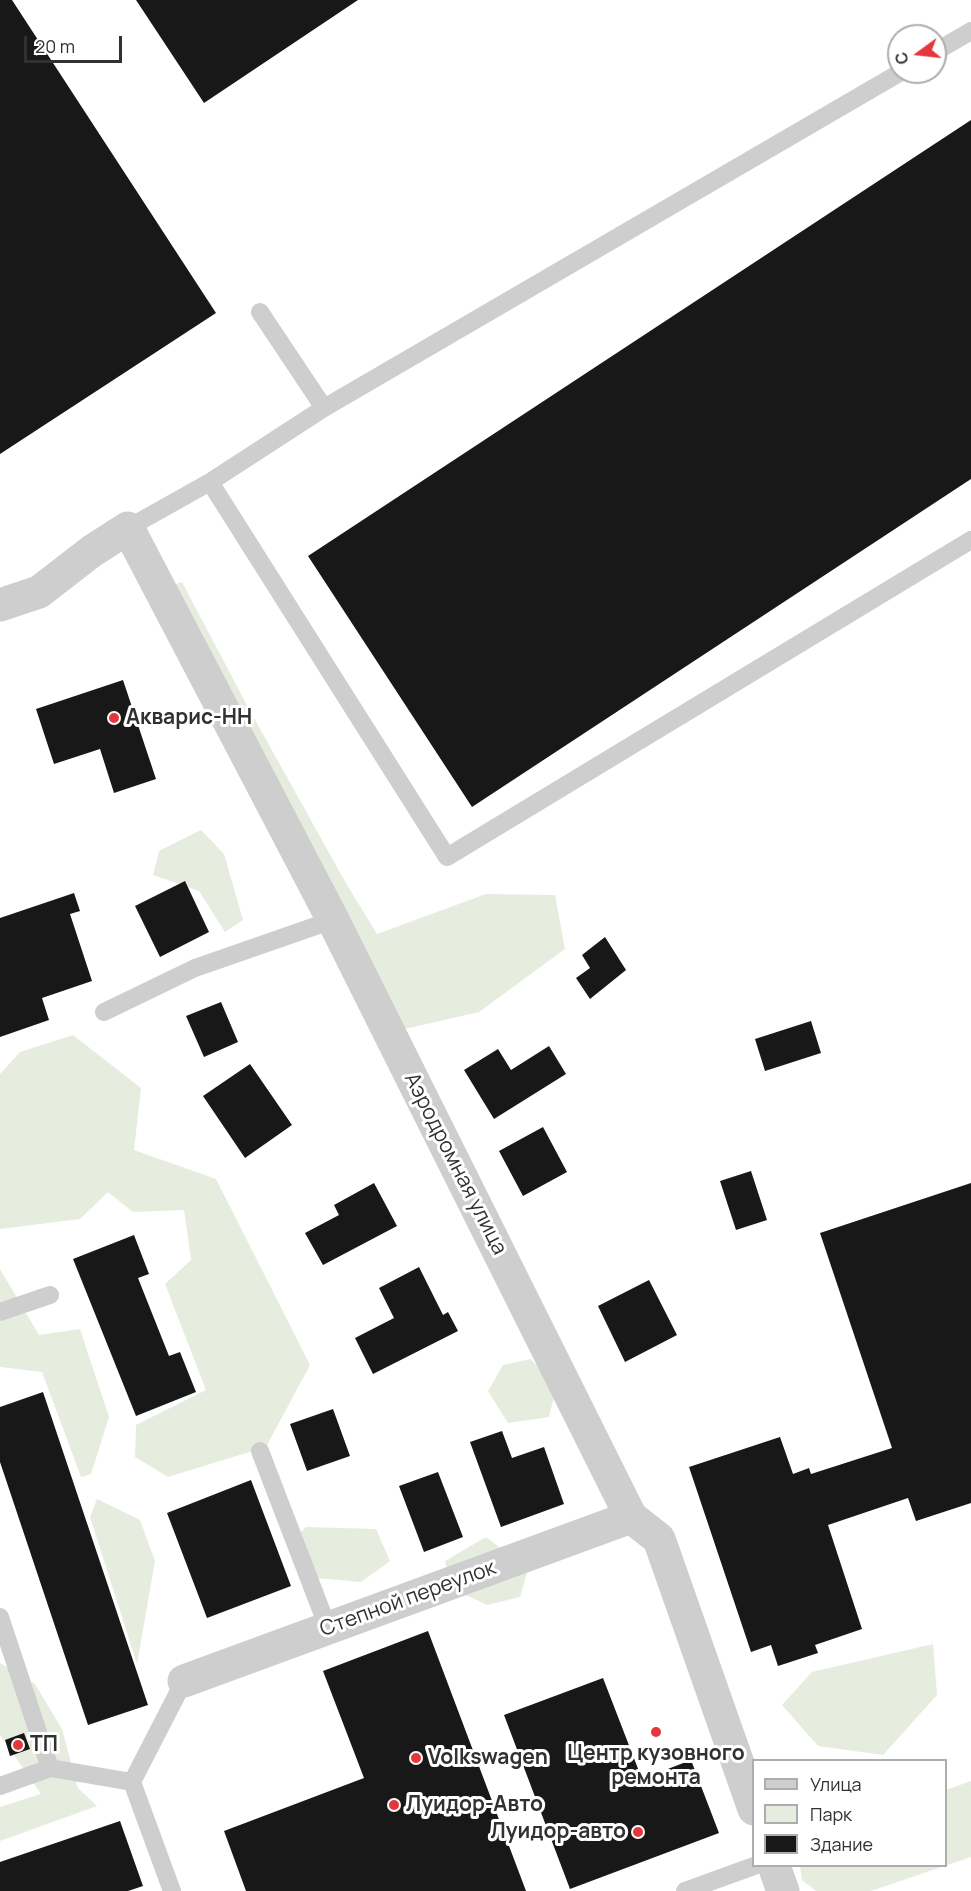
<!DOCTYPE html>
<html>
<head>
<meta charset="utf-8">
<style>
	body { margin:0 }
	#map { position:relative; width:971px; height:1891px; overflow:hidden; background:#fff; font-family:Manrope,sans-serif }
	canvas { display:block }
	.legend { position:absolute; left:752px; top:1759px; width:195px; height:108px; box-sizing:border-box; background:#fff; border:2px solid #adadad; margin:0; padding:8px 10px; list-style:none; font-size:18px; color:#313131 }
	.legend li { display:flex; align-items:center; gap:12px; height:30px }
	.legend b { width:30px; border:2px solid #adadad }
	.north { position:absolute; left:887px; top:24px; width:60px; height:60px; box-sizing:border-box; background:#fff; border:2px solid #adadad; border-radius:50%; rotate:255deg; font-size:16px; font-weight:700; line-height:24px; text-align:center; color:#313131 }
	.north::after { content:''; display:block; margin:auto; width:21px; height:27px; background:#e4373c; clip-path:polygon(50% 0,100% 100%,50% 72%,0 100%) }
	.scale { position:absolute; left:24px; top:36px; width:98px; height:27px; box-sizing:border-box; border:3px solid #313131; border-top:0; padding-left:8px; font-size:18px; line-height:21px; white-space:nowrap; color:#313131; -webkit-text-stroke:4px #fff; paint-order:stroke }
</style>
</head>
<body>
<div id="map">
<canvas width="971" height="1891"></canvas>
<ul class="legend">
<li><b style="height:8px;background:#cecece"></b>Улица</li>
<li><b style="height:16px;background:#e6eddf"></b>Парк</li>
<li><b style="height:16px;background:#181818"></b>Здание</li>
</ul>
<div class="north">С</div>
<div class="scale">20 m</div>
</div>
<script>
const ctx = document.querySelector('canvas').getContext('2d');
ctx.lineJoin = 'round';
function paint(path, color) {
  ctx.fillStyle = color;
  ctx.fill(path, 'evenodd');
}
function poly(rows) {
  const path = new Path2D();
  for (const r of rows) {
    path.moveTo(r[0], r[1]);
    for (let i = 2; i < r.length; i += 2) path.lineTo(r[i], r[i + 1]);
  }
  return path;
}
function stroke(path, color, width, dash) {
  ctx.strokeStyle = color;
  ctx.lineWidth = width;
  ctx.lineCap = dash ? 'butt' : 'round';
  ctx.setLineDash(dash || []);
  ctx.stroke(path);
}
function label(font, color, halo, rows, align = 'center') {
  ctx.font = font + ' Manrope,sans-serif';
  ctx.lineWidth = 6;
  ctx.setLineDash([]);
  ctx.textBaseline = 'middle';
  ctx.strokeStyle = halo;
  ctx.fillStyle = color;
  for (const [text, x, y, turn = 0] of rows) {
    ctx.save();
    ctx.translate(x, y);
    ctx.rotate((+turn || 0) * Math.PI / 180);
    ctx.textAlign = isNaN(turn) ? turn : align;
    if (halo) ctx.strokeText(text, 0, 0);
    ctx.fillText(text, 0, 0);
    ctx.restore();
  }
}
const green = poly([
	[182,582,249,709,347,885,377,934,486,894,555,895,565,949,479,1012,405,1029,165,588],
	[201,830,224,854,243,920,225,932,199,891,153,875,159,851],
	[73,1035,141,1088,134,1150,216,1179,310,1365,266,1447,168,1477,135,1457,136,1425,206,1390,165,1284,191,1260,184,1210,133,1212,108,1192,80,1219,0,1229,0,1074,20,1052],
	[0,1269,39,1335,80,1329,109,1417,91,1474,81,1477,42,1372,0,1367],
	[531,1359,556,1389,549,1417,508,1423,488,1391,503,1365],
	[97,1499,140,1520,155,1561,137,1664,90,1517],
	[306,1527,376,1529,390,1561,361,1582,304,1577,288,1544],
	[486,1537,528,1569,520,1597,487,1605,451,1588,445,1561],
	[933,1644,937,1695,883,1755,818,1746,782,1705,812,1672],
	[0,1663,35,1684,62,1729,78,1788,97,1806,0,1841,0,1807,41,1794,0,1735],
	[971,1781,971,1857,871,1891,816,1891,802,1880,800,1866,946,1866,946,1790]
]);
const building = poly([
	[0,0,12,0,216,313,0,454],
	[136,0,358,0,204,103],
	[971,120,971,479,472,807,308,556],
	[123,680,156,779,114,793,100,749,54,764,36,709],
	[185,881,209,932,160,957,135,906],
	[74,893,80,911,70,914,92,981,42,998,49,1020,0,1037,0,918],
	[605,937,626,970,590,999,576,978,590,968,582,955],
	[221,1002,238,1042,204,1057,186,1016],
	[811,1021,821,1053,765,1071,755,1039],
	[549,1046,566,1074,494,1119,464,1070,498,1049,511,1070],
	[250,1064,292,1125,245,1158,203,1096],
	[543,1127,567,1172,523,1196,499,1151],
	[751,1171,767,1220,736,1230,720,1181],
	[374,1183,397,1226,323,1265,305,1233,339,1215,334,1205],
	[971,1183,971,1503,916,1521,908,1498,828,1525,862,1629,815,1645,818,1653,778,1666,771,1645,751,1652,689,1467,780,1437,793,1474,809,1468,811,1474,892,1448,820,1233],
	[134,1235,149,1274,138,1278,169,1356,180,1352,196,1392,136,1416,73,1259],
	[419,1267,443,1315,448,1312,458,1331,373,1374,355,1338,394,1318,379,1288],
	[649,1280,677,1335,625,1362,598,1306],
	[43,1392,148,1705,88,1725,0,1462,0,1407],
	[333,1409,350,1456,307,1471,290,1424],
	[502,1431,512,1458,544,1447,564,1504,501,1527,470,1442],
	[438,1472,463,1537,424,1552,399,1486],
	[251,1480,291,1586,207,1618,167,1513],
	[428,1631,526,1891,246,1891,224,1831,364,1778,323,1671],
	[603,1678,642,1779,691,1760,719,1833,570,1889,504,1715],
	[24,1733,30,1749,10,1756,5,1740],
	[120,1821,143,1886,128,1891,0,1891,0,1862]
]);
const service = poly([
	[935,52,971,31],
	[260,312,324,408,901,72],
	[210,482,447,857,971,540],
	[128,528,210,482,324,408],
	[104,1012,195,968,333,920],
	[0,1312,50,1295],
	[260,1451,328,1628],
	[0,1617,50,1768,132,1782],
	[0,1786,50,1768],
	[172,1891,132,1782,184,1681],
	[685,1891,754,1866]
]);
const minor = poly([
	[0,605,39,592,92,551,128,528,333,920,631,1517,659,1539,754,1809],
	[184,1681,631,1517],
	[774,1866,783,1891]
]);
const markers = [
	[114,718,6,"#e4373c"],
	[656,1732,6,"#e4373c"],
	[18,1745,6,"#e4373c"],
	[416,1758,6,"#e4373c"],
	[394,1805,6,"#e4373c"],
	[638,1832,6,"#e4373c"]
];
const poiNames = [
	["Акварис-НН",126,718],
	["ТП",30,1745],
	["Центр кузовного",656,1754,"center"],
	["ремонта",656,1778,"center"],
	["Volkswagen",428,1758],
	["Луидор-Авто",406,1805],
	["Луидор-авто",626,1832,"right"]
];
const streetNames = [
	["Аэродромная улица",455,1164,63],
	["Степной переулок",408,1599,-20]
];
paint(green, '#e6eddf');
paint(building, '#181818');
stroke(service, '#cecece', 18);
stroke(minor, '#cecece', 33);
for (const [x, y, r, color] of markers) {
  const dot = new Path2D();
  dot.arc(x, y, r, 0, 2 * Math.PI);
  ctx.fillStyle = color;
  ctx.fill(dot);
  stroke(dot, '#fff', 2);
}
label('bold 21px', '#313131', '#fff', poiNames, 'left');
label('21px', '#313131', '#fff', streetNames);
</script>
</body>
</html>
